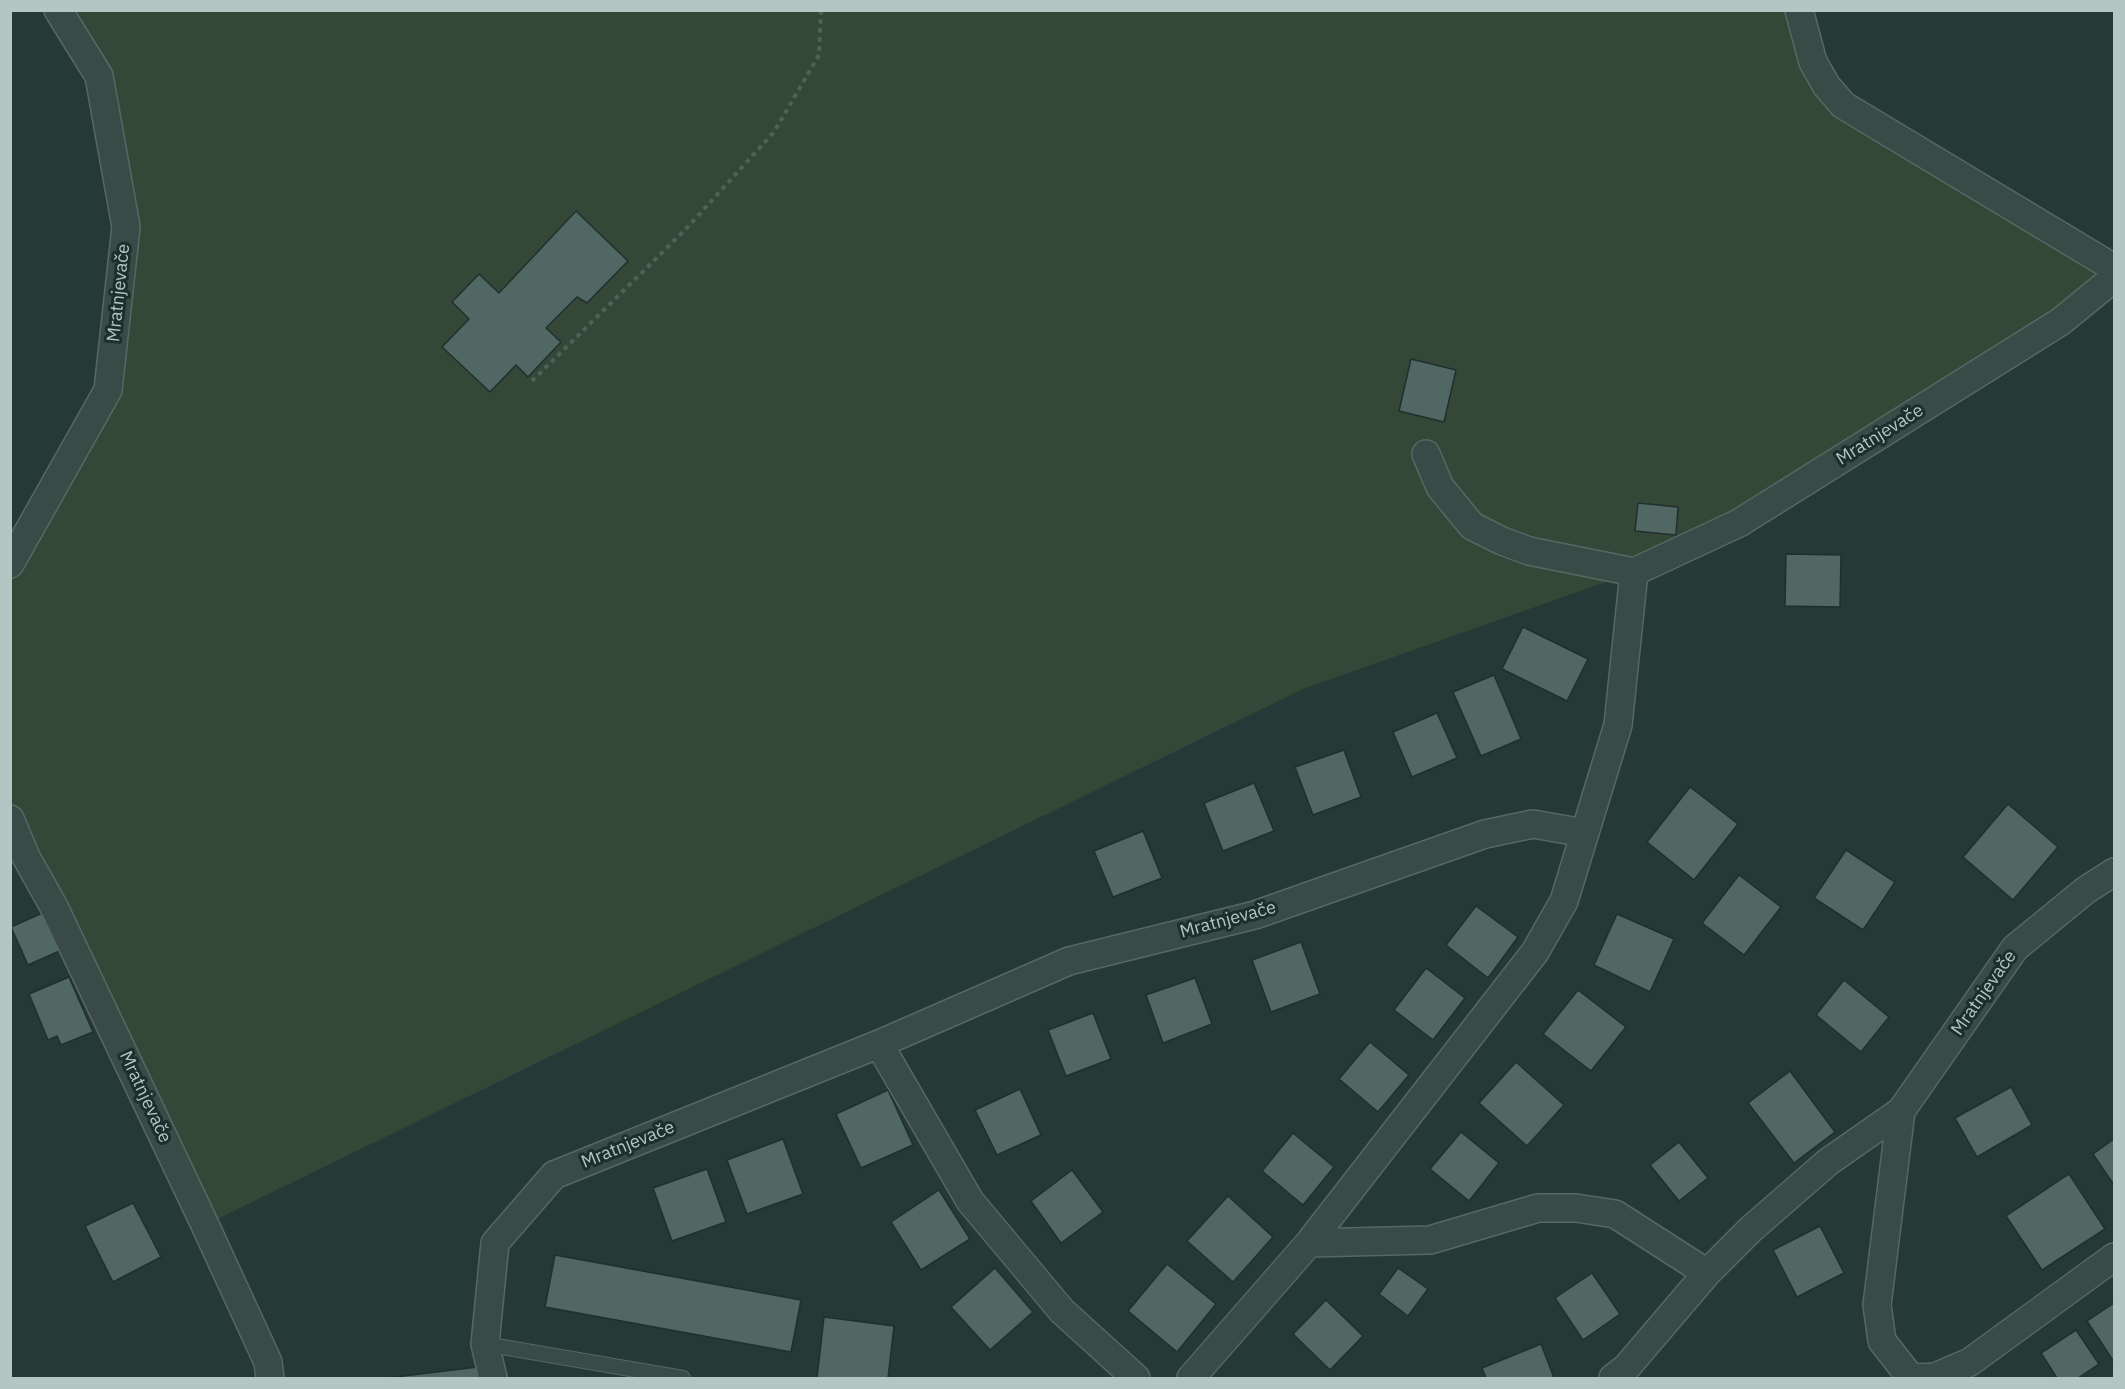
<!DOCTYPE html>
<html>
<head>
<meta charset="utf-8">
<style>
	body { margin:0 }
	#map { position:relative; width:2125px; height:1389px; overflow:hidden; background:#253936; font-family:"IBM Plex Sans",sans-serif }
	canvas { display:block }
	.frame { position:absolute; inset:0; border:12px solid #b4c5c3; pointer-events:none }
</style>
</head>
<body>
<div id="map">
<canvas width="2125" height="1389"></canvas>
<div class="frame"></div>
</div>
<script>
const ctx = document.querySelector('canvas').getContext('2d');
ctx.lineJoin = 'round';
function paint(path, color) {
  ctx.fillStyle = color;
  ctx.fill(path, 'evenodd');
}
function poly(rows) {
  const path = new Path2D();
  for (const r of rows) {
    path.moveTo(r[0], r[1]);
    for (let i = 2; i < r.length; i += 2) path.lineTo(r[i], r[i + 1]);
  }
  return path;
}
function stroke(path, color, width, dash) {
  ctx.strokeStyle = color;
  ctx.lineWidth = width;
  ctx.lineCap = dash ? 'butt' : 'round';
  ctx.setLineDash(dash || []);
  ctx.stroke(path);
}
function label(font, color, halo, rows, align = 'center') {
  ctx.font = font + ' "IBM Plex Sans",sans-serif';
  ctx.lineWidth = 6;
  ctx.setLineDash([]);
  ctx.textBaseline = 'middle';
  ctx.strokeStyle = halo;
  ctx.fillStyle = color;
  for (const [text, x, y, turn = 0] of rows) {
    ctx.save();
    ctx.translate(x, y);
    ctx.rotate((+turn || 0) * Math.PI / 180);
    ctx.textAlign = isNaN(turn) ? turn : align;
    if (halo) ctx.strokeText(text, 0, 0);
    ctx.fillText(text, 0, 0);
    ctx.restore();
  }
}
const green = poly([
	[58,11,1799,11,1826,85,2114,277,1634,572,1303,689,205,1225,11,819,11,564,108,390,126,227,99,76]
]);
const building = poly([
	[576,211,628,261,587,303,577,297,546,328,561,342,528,377,516,365,490,392,442,347,469,319,452,302,479,274,499,293,576,211],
	[1411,359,1456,370,1444,422,1399,411,1411,359],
	[1638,503,1678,507,1676,535,1635,531,1638,503],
	[1786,554,1841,555,1840,607,1785,606,1786,554],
	[1523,627,1588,659,1567,701,1502,669,1523,627],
	[1494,675,1521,739,1481,756,1453,692,1494,675],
	[1437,713,1457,758,1412,777,1393,732,1437,713],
	[1344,750,1361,797,1313,815,1295,767,1344,750],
	[1254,783,1274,831,1223,851,1204,803,1254,783],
	[1690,787,1738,824,1694,880,1647,842,1690,787],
	[2008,804,2058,847,2013,900,1963,857,2008,804],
	[1143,831,1162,878,1113,897,1094,851,1143,831],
	[1846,850,1895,882,1863,930,1814,898,1846,850],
	[1739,875,1781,907,1744,955,1702,923,1739,875],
	[1476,906,1518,937,1488,978,1446,945,1476,906],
	[47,911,64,949,28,965,11,927,47,911],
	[1617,914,1674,939,1650,992,1594,965,1617,914],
	[1301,942,1320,994,1271,1012,1252,960,1301,942],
	[1426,968,1465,998,1433,1040,1394,1010,1426,968],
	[69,977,93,1032,61,1045,57,1036,48,1040,29,994,69,977],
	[1195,978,1212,1024,1163,1043,1146,995,1195,978],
	[1844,980,1889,1017,1861,1052,1816,1015,1844,980],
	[1578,990,1626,1027,1591,1071,1543,1034,1578,990],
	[1093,1013,1111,1059,1066,1076,1048,1030,1093,1013],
	[1370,1042,1409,1075,1378,1112,1339,1079,1370,1042],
	[1516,1062,1564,1105,1527,1146,1479,1103,1516,1062],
	[1790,1071,1835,1132,1794,1163,1748,1103,1790,1071],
	[2011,1087,2032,1125,1977,1157,1955,1118,2011,1087],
	[1020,1089,1041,1135,997,1155,975,1110,1020,1089],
	[888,1090,913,1145,861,1168,836,1114,888,1090],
	[1461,1132,1499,1163,1469,1201,1430,1169,1461,1132],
	[1293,1133,1334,1167,1303,1205,1262,1171,1293,1133],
	[783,1139,803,1194,747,1214,727,1160,783,1139],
	[2114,1139,2114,1185,2093,1154,2114,1139],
	[1679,1142,1708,1178,1679,1201,1650,1165,1679,1142],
	[707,1169,726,1222,672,1241,653,1188,707,1169],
	[1072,1170,1103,1212,1061,1243,1031,1201,1072,1170],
	[2069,1174,2105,1229,2042,1270,2006,1216,2069,1174],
	[939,1190,970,1239,921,1270,891,1222,939,1190],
	[1228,1196,1273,1237,1233,1282,1187,1241,1228,1196],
	[133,1203,161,1257,113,1282,85,1226,133,1203],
	[1820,1226,1844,1273,1797,1297,1773,1250,1820,1226],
	[555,1255,801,1300,791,1352,545,1307,555,1255],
	[1167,1264,1216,1304,1177,1352,1128,1311,1167,1264],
	[995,1268,1033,1312,990,1350,951,1307,995,1268],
	[1398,1268,1428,1289,1408,1316,1379,1294,1398,1268],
	[1592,1273,1620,1314,1583,1340,1555,1298,1592,1273],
	[1326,1300,1363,1336,1330,1370,1293,1334,1326,1300],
	[2114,1303,2114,1362,2087,1321,2114,1303],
	[824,1317,894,1326,888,1378,817,1378,824,1317],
	[2076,1330,2099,1364,2078,1378,2057,1378,2041,1353,2076,1330],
	[1541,1344,1554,1378,1486,1378,1482,1368,1541,1344],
	[478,1367,480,1378,387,1378,478,1367]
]);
const path = poly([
	[532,381,685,230,774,132,819,55,821,10]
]);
const service = poly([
	[485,1344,683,1378]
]);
const minor = poly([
	[1799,10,1813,62,1826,85,1843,105,2114,268],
	[1426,454,1440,487,1472,526,1502,541,1529,551,1634,572,1739,523,2060,322,2114,278],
	[10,564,108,390,126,227,99,76,58,10],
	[10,819,26,857,54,907,205,1225,268,1362,270,1378],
	[879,1044,970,1201,1062,1311,1136,1378],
	[1901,1111,1877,1305,1882,1341,1911,1378],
	[1309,1243,1430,1240,1538,1208,1576,1208,1615,1214,1707,1273],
	[493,1378,485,1344,495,1243,554,1175,879,1044,1069,961,1255,915,1485,834,1533,824,1584,833],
	[1191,1378,1309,1243,1535,952,1564,901,1618,725,1634,572],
	[1613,1378,1626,1368,1707,1273,1751,1229,1828,1162,1901,1111,2015,948,2086,890,2114,872],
	[1914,1378,1935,1377,1970,1362,2114,1257]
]);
const streetNames = [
	["Mratnjevače",119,293,-84],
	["Mratnjevače",1880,435,-32],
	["Mratnjevače",1228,920,-15],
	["Mratnjevače",1984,993,-55],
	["Mratnjevače",145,1097,65],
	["Mratnjevače",628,1145,-22]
];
paint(green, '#354838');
paint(building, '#516763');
stroke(building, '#20302e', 1.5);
stroke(service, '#576765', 16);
stroke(minor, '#576765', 30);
stroke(path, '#506258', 4, [4.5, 4.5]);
stroke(service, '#394a47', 14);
stroke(minor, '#394a47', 27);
label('18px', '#b4c5c3', '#1e2e2c', streetNames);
</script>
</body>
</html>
